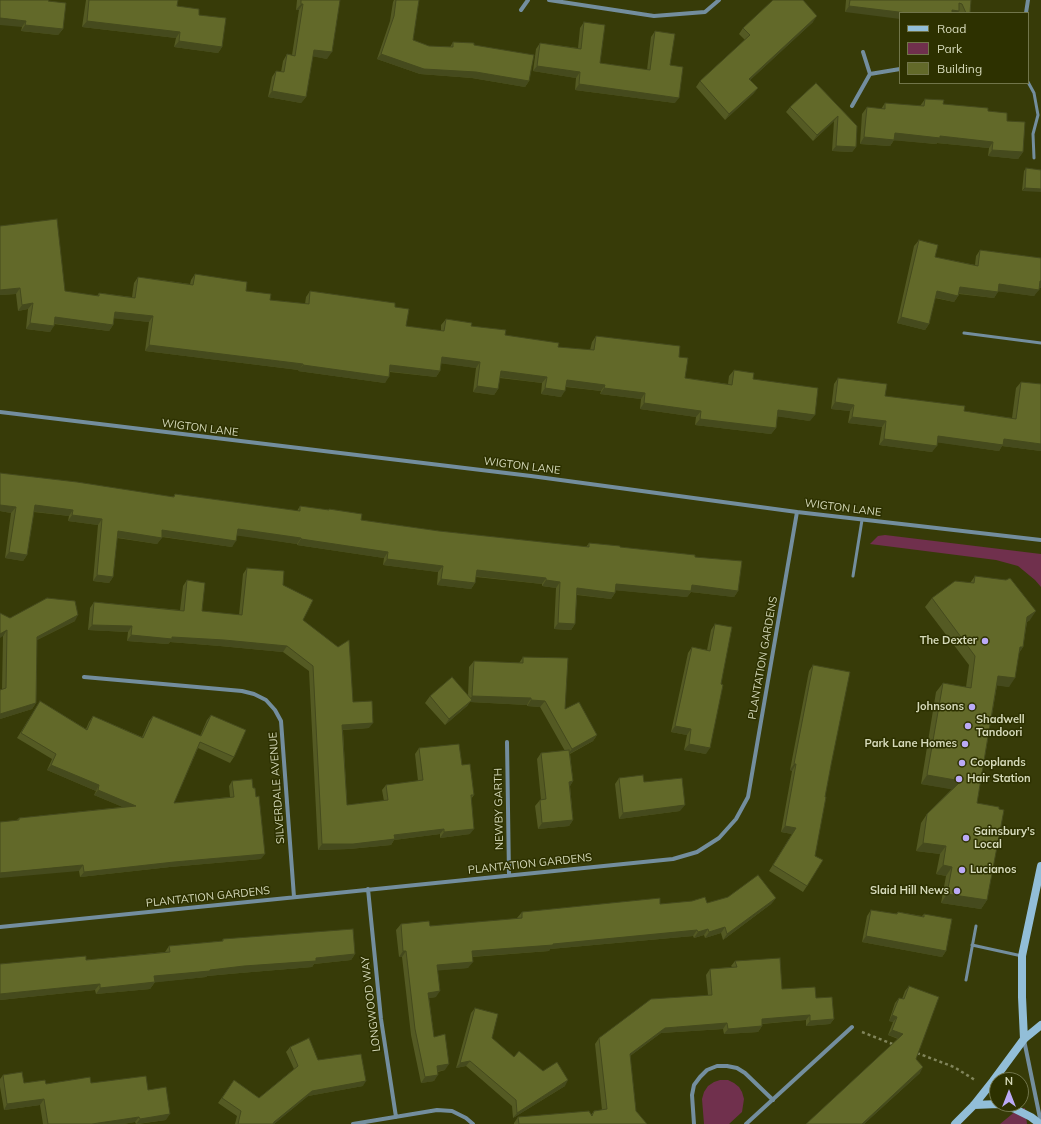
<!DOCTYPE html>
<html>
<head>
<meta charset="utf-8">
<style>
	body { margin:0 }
	#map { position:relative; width:1041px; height:1124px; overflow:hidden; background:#373b08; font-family:Mulish,sans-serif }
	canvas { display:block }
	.legend { position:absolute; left:899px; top:12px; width:130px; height:72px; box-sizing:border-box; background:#2d3100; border:1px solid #71754a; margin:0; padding:5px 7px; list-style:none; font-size:12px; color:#d6daba }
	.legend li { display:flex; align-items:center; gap:8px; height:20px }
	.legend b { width:20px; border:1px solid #71754a }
	.north { position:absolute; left:989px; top:1072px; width:40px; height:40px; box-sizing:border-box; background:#2d3100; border:1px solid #71754a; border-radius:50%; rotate:0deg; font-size:11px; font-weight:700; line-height:16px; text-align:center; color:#d6daba }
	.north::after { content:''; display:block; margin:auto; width:14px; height:18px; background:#bbaaf6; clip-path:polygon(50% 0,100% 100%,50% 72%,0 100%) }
</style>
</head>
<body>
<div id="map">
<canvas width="1041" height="1124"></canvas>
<ul class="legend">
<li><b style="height:5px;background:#92bed8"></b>Road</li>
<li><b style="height:11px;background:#70304d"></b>Park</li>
<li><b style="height:11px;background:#626929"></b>Building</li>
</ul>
<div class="north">N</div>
</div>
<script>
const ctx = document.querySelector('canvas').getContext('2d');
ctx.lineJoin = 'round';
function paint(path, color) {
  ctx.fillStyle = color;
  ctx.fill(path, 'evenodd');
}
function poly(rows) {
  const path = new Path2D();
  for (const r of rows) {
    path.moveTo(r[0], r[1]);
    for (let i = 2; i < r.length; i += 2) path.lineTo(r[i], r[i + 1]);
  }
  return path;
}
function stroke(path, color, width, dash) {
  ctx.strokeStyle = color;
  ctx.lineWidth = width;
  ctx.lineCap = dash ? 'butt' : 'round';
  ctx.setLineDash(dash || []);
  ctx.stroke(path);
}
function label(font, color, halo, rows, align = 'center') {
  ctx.font = font + ' Mulish,sans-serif';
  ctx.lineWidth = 3;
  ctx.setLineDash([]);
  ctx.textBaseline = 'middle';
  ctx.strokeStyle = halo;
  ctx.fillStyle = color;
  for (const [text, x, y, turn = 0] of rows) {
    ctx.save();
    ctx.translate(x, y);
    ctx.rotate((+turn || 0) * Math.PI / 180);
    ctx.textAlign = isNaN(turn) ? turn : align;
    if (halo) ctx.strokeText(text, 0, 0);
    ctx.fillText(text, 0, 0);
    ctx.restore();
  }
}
const green = poly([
	[885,535,1041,554,1041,587,1035,580,1018,566,996,560,870,544,878,536],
	[720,1080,728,1080,734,1083,739,1087,742,1092,744,1099,742,1112,729,1124,704,1124,702,1099,704,1092,708,1086,714,1082],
	[1025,1108,1027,1124,1000,1124,1017,1110]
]);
const path = poly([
	[862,1032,895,1045],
	[917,1053,954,1067,975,1080]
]);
const lane = poly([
	[1028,82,1034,93,1038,115,1033,134,1034,158],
	[964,333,1041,343],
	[853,576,862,520],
	[972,945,1022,956],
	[966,980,976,926]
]);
const street = poly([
	[549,0,654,16,705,12,719,0],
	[521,10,528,0],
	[1026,13,1028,0],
	[863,52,870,74],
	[852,106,870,74,900,69],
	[0,412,531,476,797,512,1041,540],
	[84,677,242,691,254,694,266,700,275,710,281,721,294,897],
	[507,742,509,875],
	[368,889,381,1019,396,1117],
	[0,927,673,859,697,852,719,838,736,819,748,797,797,512],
	[1024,1040,1041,1123],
	[353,1124,437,1110,452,1111,466,1118,473,1124],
	[694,1124,692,1095,694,1085,700,1077,707,1070,717,1066,727,1066,737,1068,745,1073,773,1100],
	[746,1124,852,1027]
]);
const secondary = poly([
	[1024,1039,1022,997,1022,956,1041,866],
	[974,1105,998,1104,1015,1109,1031,1117,1040,1124],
	[955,1124,974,1105,993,1081,1024,1039,1041,1025]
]);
const wall = poly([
	[0,0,63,29,58,35,21,31,22,27],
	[86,0,178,0,177,6,199,15,222,47,218,53,174,47,176,38,82,27],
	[297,0,340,0,327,59,313,56,306,97,301,103,268,97,272,77,276,71,281,72,283,61,287,54,292,55,299,10,296,10],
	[394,0,419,0,413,40,429,46,450,47,453,42,474,45,529,81,525,87,472,78,420,74,377,59,390,21,393,2],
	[846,0,971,0,970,13,959,13,958,12,957,13,845,12],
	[584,22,600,63,647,70,651,37,655,31,670,65,675,103,575,90,576,78,533,71,536,49,540,43,578,48,580,28],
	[813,22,750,80,758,88,753,94,725,120,696,87,700,81,745,40,739,34,743,28],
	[816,83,857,126,856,147,852,152,832,151,834,121,813,141,786,112,790,107],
	[925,99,943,104,988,111,1007,121,1023,152,1018,159,988,156,989,148,937,143,936,144,894,140,890,146,860,144,862,114,867,107,881,109,885,103,920,106],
	[1026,168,1041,170,1022,191,1024,171],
	[0,226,65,291,97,296,99,293,132,297,134,283,138,277,190,284,191,280,195,274,246,291,270,300,305,304,306,297,310,291,395,307,406,326,441,331,441,325,446,319,471,326,505,335,558,347,590,350,592,342,596,336,679,357,685,378,728,384,729,376,734,370,753,379,810,421,777,416,776,428,771,434,695,425,696,417,640,409,641,399,600,394,601,391,566,387,561,397,541,394,542,383,500,378,498,389,494,395,473,392,476,368,441,363,440,371,436,377,390,372,385,383,298,371,299,370,145,351,149,322,114,318,113,325,109,331,54,324,50,332,26,329,28,309,18,311,16,294,0,295],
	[919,240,935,257,975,265,976,256,980,250,1041,258,1041,288,1039,288,1034,296,998,291,994,298,959,294,958,296,954,302,935,298,929,324,925,330,897,323,914,246],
	[838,378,885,396,964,411,1012,418,1016,388,1021,382,1041,384,1041,451,1002,446,999,451,937,442,932,452,879,445,882,427,848,423,850,411,831,409,834,384],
	[0,473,173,497,175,494,297,511,300,506,328,510,329,509,361,520,439,531,586,547,589,543,620,547,695,557,738,591,734,597,691,592,687,597,615,590,615,593,611,599,577,595,575,624,571,630,554,629,556,588,542,586,542,584,476,577,475,583,471,589,437,585,438,572,383,565,384,558,297,545,297,544,237,535,232,547,162,537,157,544,117,538,113,577,109,583,93,581,98,525,68,521,69,516,34,512,27,555,23,561,5,558,11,513,0,511],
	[247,568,283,585,303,620,369,728,343,730,347,805,384,801,382,790,386,785,418,781,415,754,419,748,462,765,474,795,471,799,470,834,440,838,440,834,394,840,391,845,349,849,318,850,309,671,283,652,220,646,170,642,168,644,127,641,128,632,88,630,90,608,94,602,180,610,183,586,187,580,202,611,239,615,243,574],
	[975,576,1030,620,1027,622,1023,647,1019,653,1009,687,997,685,977,803,987,900,981,909,941,903,946,876,936,874,940,854,916,851,921,823,927,814,952,789,921,784,936,692,943,683,966,687,969,665,925,607,932,598,970,583],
	[10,618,75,621,37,640,36,703,32,709,0,719,0,690,2,689,3,636],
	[715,624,706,754,684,750,687,735,671,732,688,653,692,647,707,650,711,630],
	[523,657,565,709,597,735,593,741,570,754,573,781,570,786,573,820,569,826,538,829,535,806,540,800,541,800,537,759,541,753,565,751,540,707,527,706,527,705,470,702,467,706,445,725,425,703,430,696,468,696,469,667,474,661,519,663],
	[813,665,831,765,807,886,803,892,769,871,792,834,781,832,792,771,790,770,809,671],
	[40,701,86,729,89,722,93,716,142,737,149,721,153,716,200,736,207,720,211,715,234,757,230,763,198,748,174,803,230,797,229,786,232,781,261,859,170,867,80,877,79,871,17,820,19,818,123,807,94,795,96,791,47,770,52,759,17,738],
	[619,778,644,782,680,811,619,819,615,784],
	[776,898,771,904,723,940,721,933,705,938,704,935,694,938,693,936,550,949,549,951,472,957,468,968,437,970,436,997,429,998,434,1037,445,1070,438,1072,434,1081,421,1083,411,1035,402,957,399,957,396,930,401,924,430,926,517,919,517,918,522,912,660,904,707,903],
	[871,910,896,914,898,912,922,916,924,914,946,951,942,957,862,942,867,916],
	[223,939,355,954,351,960,314,964,312,967,240,973,207,976,206,977,155,982,150,989,96,994,95,990,0,1000,0,964,86,960,165,952,169,946,222,941],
	[735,961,782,989,816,998,834,1019,830,1024,806,1026,806,1020,762,1024,762,1026,758,1032,724,1034,723,1029,661,1033,630,1056,636,1111,647,1124,514,1124,514,1123,518,1117,591,1115,594,1111,602,1110,595,1044,599,1038,708,995,706,975,710,969,732,967,731,966],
	[909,986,916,1059,920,1073,864,1124,806,1124,898,1039,888,1035,893,1022,889,1021,895,1003,899,998,902,999,905,991],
	[475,1008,492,1038,514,1057,543,1071,565,1086,513,1118,512,1106,466,1066,456,1068,471,1013],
	[290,1047,318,1060,363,1086,308,1096,274,1124,235,1124,237,1116,218,1103,234,1080,259,1098,294,1069,286,1052],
	[3,1075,24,1083,46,1084,91,1083,148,1090,166,1120,138,1124,136,1124,135,1122,123,1124,43,1124,40,1105,4,1110,0,1087,0,1079]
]);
const shadedWall = poly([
	[301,4,303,4,299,10,296,10],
	[849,6,907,13,900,13,900,19,845,12],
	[952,10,959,11,957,13,951,13],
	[817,16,813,22,745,85,749,79],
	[0,18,26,21,22,27,0,25],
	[87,21,180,32,176,38,82,27],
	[25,25,63,29,58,35,21,31],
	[179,41,222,47,218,53,174,47],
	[314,50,332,52,327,59,310,56],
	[381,54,476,72,529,81,525,87,472,78,420,74,377,59],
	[537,66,580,72,576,78,533,71],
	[579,84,679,98,675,103,575,90],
	[758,88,753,94,725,120,729,114],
	[272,91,306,97,301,103,268,97],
	[838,116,834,121,813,141,817,135],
	[895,133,940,136,993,142,989,148,937,143,936,144,890,140],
	[864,137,894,140,890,146,860,144],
	[836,146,856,147,852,152,832,151],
	[992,150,1023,152,1018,159,988,156],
	[1025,188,1041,189,1041,192,1022,191],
	[1040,281,1041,281,1041,288,1035,287],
	[999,284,1039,290,1034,296,995,291],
	[960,287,998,292,994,298,956,293],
	[20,288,16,294,0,295,0,290],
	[937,291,958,296,954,302,933,297],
	[33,303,28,309,18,311,22,305],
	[115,312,153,316,149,322,111,318],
	[55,317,113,325,109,331,51,323],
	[901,317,929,324,925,330,897,323],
	[30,323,54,326,50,332,26,329],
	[149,345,303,364,299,370,145,351],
	[442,357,480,362,476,368,438,363],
	[303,365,389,377,385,383,298,371],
	[390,365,440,371,436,377,386,371],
	[501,371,547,377,542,383,497,377],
	[567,380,605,385,601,391,562,386],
	[477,386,498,389,494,395,473,392],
	[545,388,565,391,561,397,541,394],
	[604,388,645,393,641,399,600,394],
	[835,402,854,405,850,411,831,409],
	[644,403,701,411,696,417,640,409],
	[778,410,815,415,810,421,774,416],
	[852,417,886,421,882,427,848,423],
	[700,419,776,428,771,434,695,425],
	[938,436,1004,439,1041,444,1041,451,1002,446,999,451,934,442],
	[884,439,937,446,932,452,879,445],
	[0,505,16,507,11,513,0,511],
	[35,505,73,510,69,516,30,511],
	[72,515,102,519,98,525,68,521],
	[238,529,301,538,297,544,233,535],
	[162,530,236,541,232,547,158,536],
	[118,531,162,538,157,544,114,537],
	[301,539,388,552,384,558,297,545],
	[9,552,27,555,23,561,5,558],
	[387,559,443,566,438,572,383,565],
	[477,570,546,578,542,584,473,576],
	[97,575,113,577,109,583,93,581],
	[441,579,475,583,471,589,437,585],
	[546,580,560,582,556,588,542,586],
	[616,584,692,585,738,591,734,597,691,592,687,597,612,590],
	[577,588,615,593,611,599,573,594],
	[1036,611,1030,620,1021,626,1027,617],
	[78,615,75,621,33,642,37,637],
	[558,623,575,624,571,630,554,629],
	[92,625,132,626,128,632,88,630],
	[7,630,3,636,0,638,0,634],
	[131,635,172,637,224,640,287,646,283,652,220,646,170,642,168,644,127,641],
	[1020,647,1023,647,1017,656],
	[998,676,1015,678,1009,687,992,685],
	[472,696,531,698,527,705,470,702,467,706,445,725,449,719,468,702],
	[531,700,545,701,540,707,527,706],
	[36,703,32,709,0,719,0,714],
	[373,723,369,728,338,730,342,725],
	[675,726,691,729,687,735,671,732],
	[597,735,593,741,567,755,572,749],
	[689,744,710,748,706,754,684,750],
	[794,764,796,764,792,771,790,770],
	[51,765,99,785,96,791,47,770],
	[927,775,961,781,955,790,921,784],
	[573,781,569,788,569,782],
	[98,790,136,806,132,811,94,795],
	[685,805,680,811,619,819,623,813],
	[573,820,569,826,538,829,542,823],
	[785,826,796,828,792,834,781,832],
	[444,829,440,834,394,840,391,845,349,849,318,850,322,844],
	[474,829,470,834,440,838,444,832],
	[923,843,946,846,940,854,916,851],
	[265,854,261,859,170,867,80,877,84,872,174,862],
	[83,865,79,871,0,878,0,873],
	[943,865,952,867,946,876,936,874],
	[947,894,987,900,981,909,941,903],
	[776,898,771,904,723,940,727,934],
	[725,927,721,933,705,938,709,932],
	[708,929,704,935,694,938,698,932],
	[697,930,693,936,550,949,549,951,468,957,472,951],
	[866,936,946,951,942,957,862,942],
	[403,951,406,951,402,957,399,957],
	[355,954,351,960,314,964,312,967,240,973,207,976,206,977,150,983,154,976],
	[473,962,468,968,433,971,437,965],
	[155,982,150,989,96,994,100,988],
	[100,984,95,990,0,1000,0,994],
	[440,991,436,997,424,999,428,993],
	[810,1015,806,1020,758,1024,762,1019],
	[892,1015,897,1017,893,1022,889,1021],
	[834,1019,830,1024,806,1026,810,1021],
	[727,1023,723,1029,661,1033,626,1059,630,1054,665,1028],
	[762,1026,758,1032,724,1034,728,1029],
	[892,1030,903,1034,900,1039,888,1035],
	[470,1061,466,1066,456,1068,460,1063],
	[449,1064,445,1070,433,1072,437,1066],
	[923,1067,920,1073,864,1124,862,1124],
	[438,1075,434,1081,421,1083,425,1077],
	[568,1080,565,1086,513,1118,517,1113],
	[366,1081,363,1086,308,1096,274,1124,272,1124,274,1122,312,1091],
	[44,1099,40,1105,4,1110,7,1104],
	[170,1114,166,1120,136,1124,140,1119],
	[139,1117,135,1122,123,1124,92,1124]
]);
const building = poly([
	[0,0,49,0,48,1,66,3,63,29,25,25,26,21,0,18,0,0],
	[89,0,178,0,177,6,199,9,199,15,226,18,222,47,179,41,180,32,87,21,89,0],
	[301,0,340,0,339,7,332,52,314,50,306,97,272,91,276,71,284,72,287,54,295,56,303,4,301,4,301,0],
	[396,0,419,0,413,40,429,46,453,47,453,42,474,43,474,45,534,55,529,81,476,72,424,69,381,54,394,16,396,0],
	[773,0,803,0,817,16,749,79,758,88,729,114,700,81,750,35,743,28,773,0],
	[850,0,971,0,970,13,966,13,962,4,959,3,959,11,952,10,952,13,907,13,849,6,850,0],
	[584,22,605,25,600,63,650,70,655,31,675,34,670,65,683,67,679,98,579,84,580,72,537,66,540,43,581,49,584,22],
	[816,83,857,126,856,147,836,146,838,116,817,135,790,107,816,83],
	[925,99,944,100,943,104,988,108,988,111,1007,113,1007,121,1025,122,1023,152,992,150,993,142,940,136,940,138,895,133,894,140,864,137,867,107,885,109,885,103,924,106,925,99],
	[1026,168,1041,170,1041,189,1025,188,1026,168],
	[57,219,65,291,99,296,99,293,135,298,138,277,193,285,195,274,247,282,246,291,271,294,270,300,309,304,310,291,395,303,395,307,409,309,406,326,444,331,446,319,472,323,471,326,506,330,505,335,559,343,558,347,594,350,596,336,680,346,679,357,688,358,685,378,732,385,734,370,754,373,753,379,818,388,815,415,778,410,776,428,700,419,701,411,644,403,645,393,604,388,605,385,567,380,565,391,545,388,547,377,501,371,498,389,477,386,480,362,442,357,440,371,390,365,389,377,303,365,303,364,149,345,153,316,115,312,113,325,55,317,54,326,30,323,33,303,22,305,20,288,0,290,0,226,57,219],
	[919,240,938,245,935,257,978,266,980,250,1041,258,1041,281,1040,281,1039,290,999,284,998,292,960,287,958,296,937,291,929,324,901,317,919,240],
	[838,378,887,384,885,396,965,406,964,411,1016,419,1021,382,1041,384,1041,444,1004,439,1003,445,938,436,937,446,884,439,886,421,852,417,854,405,835,402,838,378],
	[0,473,77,482,174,497,175,494,300,511,300,506,329,510,329,509,362,514,361,520,439,531,589,547,589,543,620,546,620,547,695,555,695,557,742,561,738,591,692,585,691,591,616,584,615,593,577,588,575,624,558,623,560,582,546,580,546,578,477,570,475,583,441,579,443,566,387,559,388,552,301,539,301,538,238,529,236,541,162,530,162,538,118,531,113,577,97,575,102,519,72,515,73,510,35,505,27,555,9,552,16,507,0,505,0,473],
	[247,568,284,571,283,585,313,600,303,620,338,647,349,640,353,702,372,701,373,723,342,725,347,805,388,800,386,785,423,780,419,748,459,744,462,765,470,764,474,795,471,795,474,829,444,832,444,829,394,835,395,839,353,844,322,844,313,666,287,646,224,640,172,637,172,639,131,635,132,626,92,625,94,602,184,611,187,580,205,583,202,611,242,615,247,568],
	[975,576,1006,580,1010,578,1036,611,1027,617,1023,647,1020,647,1015,678,998,676,977,803,999,807,999,809,1004,810,987,900,947,894,952,867,943,865,946,846,923,843,927,814,961,781,927,775,943,683,971,688,975,656,932,598,955,581,974,583,975,576],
	[47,598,75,601,78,615,37,637,36,703,0,714,0,690,6,688,7,630,0,634,0,613,10,618,47,598],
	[715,624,732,627,721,684,723,685,710,748,689,744,691,729,675,726,692,647,710,651,715,624],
	[523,657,568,658,565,709,579,702,597,735,572,749,545,701,531,700,531,698,472,696,474,661,523,663,523,657],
	[813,665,850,672,831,765,825,797,826,797,815,856,823,860,807,886,773,865,796,828,785,826,796,764,794,764,813,665],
	[452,677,472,700,449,719,430,696,452,677],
	[40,701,87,730,93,716,143,738,153,716,201,736,211,715,246,730,234,757,200,742,174,803,234,797,232,781,252,779,253,788,255,788,256,797,259,796,265,854,174,862,84,872,83,865,0,873,0,822,19,820,19,818,136,806,98,790,99,785,51,765,56,754,21,733,40,701],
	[569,750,573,781,569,782,573,820,542,823,540,800,546,799,541,753,569,750],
	[643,775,644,782,682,778,685,805,623,813,619,778,643,775],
	[758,875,776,898,727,934,725,927,709,932,708,929,698,932,697,930,553,944,553,945,472,951,473,962,437,965,440,991,428,993,434,1037,445,1034,449,1064,437,1066,438,1075,425,1077,415,1029,406,951,403,951,401,924,429,921,430,926,522,918,522,912,660,898,660,904,692,901,705,897,707,903,728,897,758,875],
	[871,910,897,914,898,912,924,917,924,914,952,919,946,951,866,936,871,910],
	[353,929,355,954,316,958,316,961,244,966,210,970,210,971,154,976,155,982,100,988,100,984,0,994,0,964,86,956,86,960,170,952,169,946,223,941,223,939,353,929],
	[780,958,782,989,815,987,816,998,832,997,834,1019,810,1021,810,1015,762,1019,762,1026,728,1029,727,1023,665,1028,630,1054,636,1111,647,1124,519,1124,518,1117,589,1111,592,1116,594,1111,607,1109,599,1038,651,999,712,995,710,969,737,967,735,961,780,958],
	[909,986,939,997,916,1059,923,1067,862,1124,806,1124,903,1034,892,1030,897,1017,892,1015,899,998,904,999,909,986],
	[475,1008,498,1014,492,1038,514,1057,519,1051,543,1071,557,1062,568,1080,517,1113,516,1100,470,1061,460,1063,475,1008],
	[309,1038,318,1060,361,1054,366,1081,312,1091,274,1122,273,1124,238,1124,241,1111,222,1098,234,1080,259,1098,298,1066,290,1047,309,1038],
	[22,1072,24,1083,45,1080,46,1084,90,1077,91,1083,146,1076,148,1090,166,1087,170,1114,140,1119,139,1117,92,1124,48,1124,44,1099,7,1104,3,1075,22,1072]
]);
const markers = [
	[985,641,4,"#bbaaf6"],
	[972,707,4,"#bbaaf6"],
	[968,726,4,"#bbaaf6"],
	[965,744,4,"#bbaaf6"],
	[962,763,4,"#bbaaf6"],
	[959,779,4,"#bbaaf6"],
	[966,838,4,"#bbaaf6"],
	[962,870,4,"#bbaaf6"],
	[957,891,4,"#bbaaf6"]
];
const streetNames = [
	["WIGTON LANE",200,428,7],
	["WIGTON LANE",522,466,7],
	["WIGTON LANE",843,508,7],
	["PLANTATION GARDENS",763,658,-80],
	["SILVERDALE AVENUE",277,788,-94],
	["NEWBY GARTH",499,809,-91],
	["PLANTATION GARDENS",530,864,-6],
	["PLANTATION GARDENS",208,897,-6],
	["LONGWOOD WAY",371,1004,-97]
];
const poiNames = [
	["The Dexter",977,641,"right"],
	["Johnsons",964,707,"right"],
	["Shadwell",976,720],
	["Tandoori",976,733],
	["Park Lane Homes",957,744,"right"],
	["Cooplands",970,763],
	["Hair Station",967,779],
	["Sainsbury's",974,832],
	["Local",974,845],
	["Lucianos",970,870],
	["Slaid Hill News",949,891,"right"]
];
paint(green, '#70304d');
stroke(path, '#81855b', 2.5, [3, 3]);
stroke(lane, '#738e9e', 3);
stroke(street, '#738e9e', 4);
stroke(secondary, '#92bed8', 8);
paint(wall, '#545a23');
paint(shadedWall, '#454a1d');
paint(building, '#626929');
stroke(building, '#454a1d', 1);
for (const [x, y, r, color] of markers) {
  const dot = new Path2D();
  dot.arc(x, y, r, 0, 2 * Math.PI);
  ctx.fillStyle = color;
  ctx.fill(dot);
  stroke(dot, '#2d3100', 1.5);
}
label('11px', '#d6daba', '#2d3100', streetNames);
label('bold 11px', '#d6daba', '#2d3100', poiNames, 'left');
</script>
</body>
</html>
